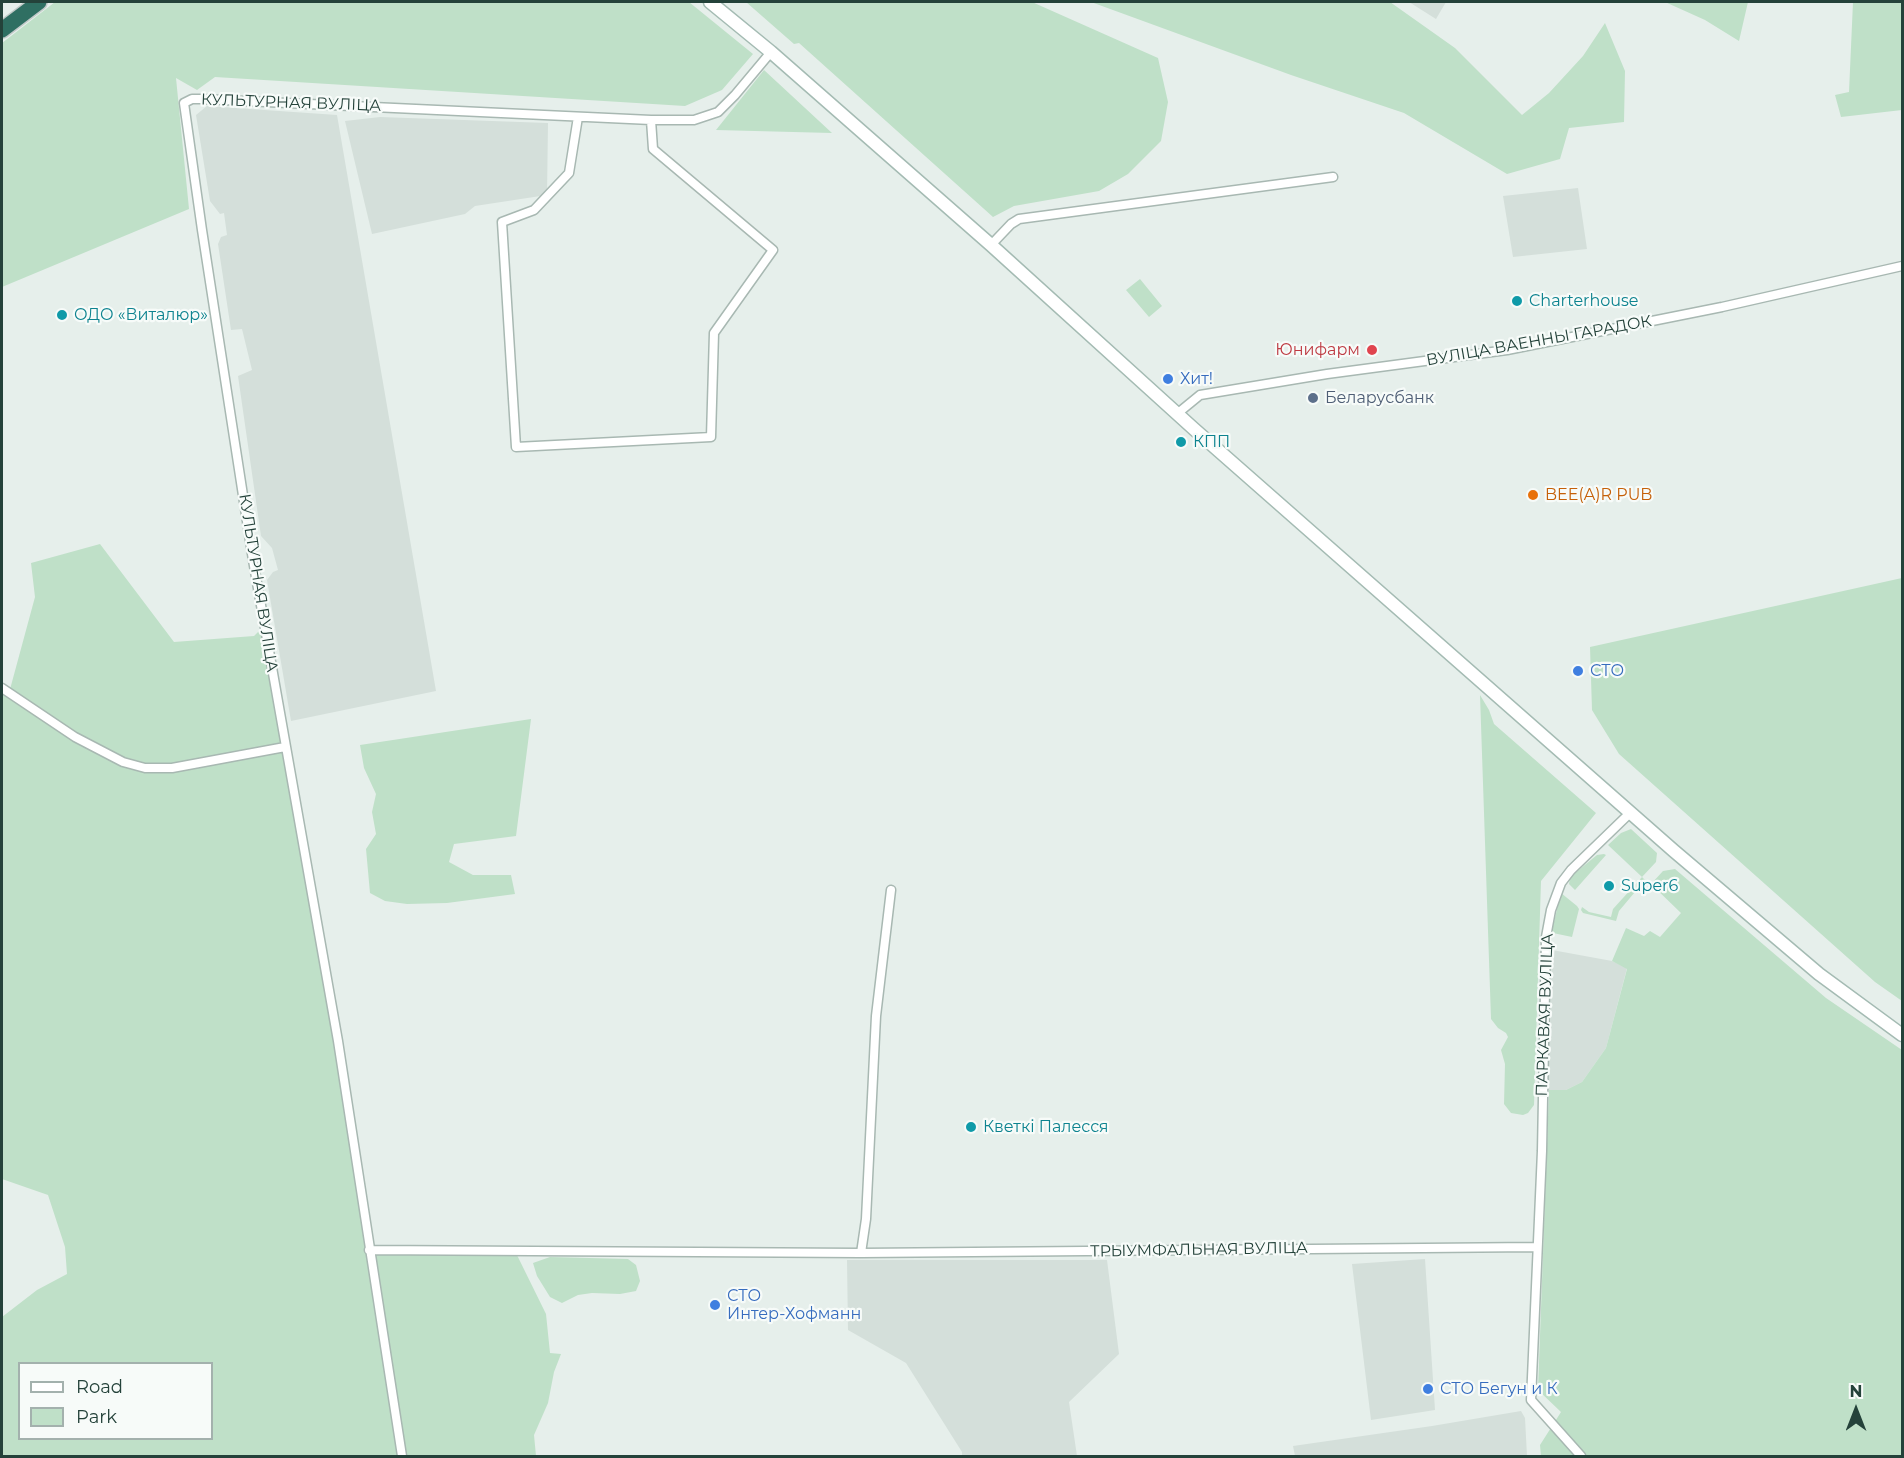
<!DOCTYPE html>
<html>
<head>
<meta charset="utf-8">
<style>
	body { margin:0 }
	#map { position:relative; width:1904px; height:1458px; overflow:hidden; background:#e6efeb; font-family:Montserrat,sans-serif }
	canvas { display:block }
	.frame { position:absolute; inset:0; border:3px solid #24423a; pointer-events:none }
	.legend { position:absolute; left:18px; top:1362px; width:195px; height:78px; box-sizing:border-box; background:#f7fbf9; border:2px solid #a3b1ad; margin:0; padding:8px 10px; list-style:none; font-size:18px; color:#24423a }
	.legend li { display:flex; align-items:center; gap:12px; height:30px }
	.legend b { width:30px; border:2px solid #a3b1ad }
	.north { position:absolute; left:1826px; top:1380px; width:60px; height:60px; -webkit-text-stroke:4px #f7fbf9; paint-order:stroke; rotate:0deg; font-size:16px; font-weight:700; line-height:24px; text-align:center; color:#24423a }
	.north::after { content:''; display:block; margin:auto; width:21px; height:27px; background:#24423a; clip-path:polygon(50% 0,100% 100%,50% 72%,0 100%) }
</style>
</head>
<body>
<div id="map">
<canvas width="1904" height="1458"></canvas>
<div class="frame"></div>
<ul class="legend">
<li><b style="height:8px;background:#fff"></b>Road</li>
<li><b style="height:16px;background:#bfe0c8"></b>Park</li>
</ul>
<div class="north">N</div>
</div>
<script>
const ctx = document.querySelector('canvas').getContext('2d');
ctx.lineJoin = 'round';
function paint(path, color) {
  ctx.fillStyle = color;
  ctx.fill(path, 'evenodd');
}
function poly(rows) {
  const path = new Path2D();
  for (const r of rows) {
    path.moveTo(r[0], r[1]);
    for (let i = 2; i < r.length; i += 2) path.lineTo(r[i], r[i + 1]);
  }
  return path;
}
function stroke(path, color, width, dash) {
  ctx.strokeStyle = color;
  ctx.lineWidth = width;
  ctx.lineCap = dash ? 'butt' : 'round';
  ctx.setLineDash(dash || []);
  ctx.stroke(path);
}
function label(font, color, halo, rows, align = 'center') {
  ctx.font = font + ' Montserrat,sans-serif';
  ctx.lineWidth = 4.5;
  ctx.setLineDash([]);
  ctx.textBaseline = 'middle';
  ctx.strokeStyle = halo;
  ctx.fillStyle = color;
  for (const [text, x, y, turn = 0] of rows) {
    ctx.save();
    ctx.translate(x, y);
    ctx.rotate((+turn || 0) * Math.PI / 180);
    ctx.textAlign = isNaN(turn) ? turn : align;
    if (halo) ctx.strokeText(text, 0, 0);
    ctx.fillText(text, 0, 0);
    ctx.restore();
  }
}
const built = poly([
	[1409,2,1446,2,1436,19],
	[207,106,337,115,436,691,291,721,267,580,273,572,278,570,272,548,261,536,238,376,252,370,242,329,231,330,218,244,221,237,227,235,224,213,220,214,210,201,196,115],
	[380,117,548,123,547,195,475,206,465,214,372,234,345,121],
	[1578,188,1587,249,1513,257,1503,196],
	[1552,950,1612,961,1627,968,1606,1048,1582,1082,1566,1090,1547,1090],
	[1425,1259,1435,1410,1371,1420,1352,1264],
	[847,1260,1107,1260,1119,1354,1069,1402,1077,1456,962,1456,962,1452,906,1363,848,1330],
	[1521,1411,1525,1418,1527,1456,1295,1456,1293,1446,1432,1426]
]);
const green = poly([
	[55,2,689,2,753,54,722,90,685,106,215,77,197,90,176,78,189,209,2,287,2,43],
	[746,2,1032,2,1158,58,1168,102,1161,141,1128,174,1099,191,1014,206,993,217,799,43,794,44],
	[1091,2,1390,2,1455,48,1522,115,1549,93,1583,56,1605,23,1625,71,1624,122,1569,128,1560,159,1507,174,1404,113,1291,75],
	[1665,2,1748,2,1739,41,1705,20],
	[1853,2,1902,2,1902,110,1841,117,1835,95,1849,92],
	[764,70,832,133,716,130],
	[1140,279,1162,306,1149,317,1126,290],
	[100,544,174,642,254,636,264,626,369,1249,515,1251,546,1314,550,1353,561,1354,554,1372,548,1403,534,1435,536,1456,2,1456,2,1317,37,1290,67,1274,65,1247,48,1195,2,1179,2,688,9,693,35,597,31,563],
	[20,1364,212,1364,212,1438,20,1438],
	[1902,578,1902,1001,1875,982,1619,754,1592,710,1590,647],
	[1480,695,1489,710,1494,724,1596,813,1541,881,1534,1105,1528,1113,1523,1115,1511,1113,1504,1104,1505,1064,1501,1050,1508,1037,1506,1033,1498,1028,1491,1019],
	[531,719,516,836,454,844,449,862,473,875,511,875,515,894,447,903,407,904,385,901,370,893,366,849,376,834,372,812,376,794,364,768,360,745],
	[1631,829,1657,853,1656,862,1642,877,1645,880,1619,911,1616,921,1583,913,1581,910,1582,907,1589,912,1611,917,1613,909,1642,877,1608,845,1621,833],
	[1604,854,1606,855,1575,890,1569,884,1570,877,1597,855],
	[1675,869,1826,998,1902,1050,1902,1456,1541,1456,1540,1445,1561,1412,1538,1390,1549,1090,1566,1090,1582,1082,1606,1048,1627,969,1612,961,1626,928,1644,936,1650,931,1660,937,1681,913,1651,884,1663,871],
	[1561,893,1577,906,1579,909,1572,937,1553,933,1552,930],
	[550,1257,628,1259,636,1265,640,1281,636,1291,620,1294,592,1293,578,1295,562,1303,550,1297,537,1276,533,1263]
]);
const street = poly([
	[578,117,569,173,534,210,502,222,516,447,711,437,714,333,773,250,653,149,651,120],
	[991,245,1011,224,1019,219,1333,177],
	[1178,413,1200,395,1327,374,1507,350,1722,307,1902,266],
	[2,688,75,737,123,762,145,768,172,768,285,747],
	[369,1250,861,1253,1536,1247],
	[861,1253,866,1219,876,1016,891,890],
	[402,1456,338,1041,253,560,202,230,184,103,192,99,202,99,651,120,694,120,718,112,735,95,771,52],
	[1581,1456,1531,1400,1542,1151,1546,937,1551,910,1561,883,1571,870,1631,812]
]);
const secondary = poly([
	[710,2,771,52,991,245,1194,429,1674,851,1819,974,1902,1035]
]);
const highway = poly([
	[2,30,39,2]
]);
const markers = [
	[1517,301,6,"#0f9aa8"],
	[62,315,6,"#0f9aa8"],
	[1372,350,6,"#e0444e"],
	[1168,379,6,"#3f7fe0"],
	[1313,398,6,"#5c6f8a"],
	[1181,442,6,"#0f9aa8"],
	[1533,495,6,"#e8710a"],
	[1578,671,6,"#3f7fe0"],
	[1609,886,6,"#0f9aa8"],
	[971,1127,6,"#0f9aa8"],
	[715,1305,6,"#3f7fe0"],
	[1428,1389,6,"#3f7fe0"]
];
const streetNames = [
	["КУЛЬТУРНАЯ ВУЛІЦА",291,103,2],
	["ВУЛІЦА ВАЕННЫ ГАРАДОК",1539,341,-10],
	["КУЛЬТУРНАЯ ВУЛІЦА",258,583,81],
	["ПАРКАВАЯ ВУЛІЦА",1545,1015,-88],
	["ТРЫУМФАЛЬНАЯ ВУЛІЦА",1199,1250,-1]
];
const cultureNames = [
	["Charterhouse",1529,301],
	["ОДО «Виталюр»",74,315],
	["КПП",1193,442],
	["Super6",1621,886],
	["Кветкі Палесся",983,1127]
];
const healthNames = [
	["Юнифарм",1360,350]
];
const shopNames = [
	["Хит!",1180,379],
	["СТО",1590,671],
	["СТО",727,1296],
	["Интер-Хофманн",727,1314],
	["СТО Бегун и К",1440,1389]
];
const serviceNames = [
	["Беларусбанк",1325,398]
];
const foodNames = [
	["BEE(A)R PUB",1545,495]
];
paint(built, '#d4dfda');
paint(green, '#bfe0c8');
stroke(street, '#a8b8b2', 11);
stroke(secondary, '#a4bbb3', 15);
stroke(highway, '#c2cac8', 18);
stroke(street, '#fff', 8);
stroke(secondary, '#fff', 12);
stroke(highway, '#2f6f62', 15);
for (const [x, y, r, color] of markers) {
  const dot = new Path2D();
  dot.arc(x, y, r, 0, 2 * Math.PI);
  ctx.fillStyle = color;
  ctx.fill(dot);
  stroke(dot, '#f7fbf9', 2);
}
label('16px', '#24423a', '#f7fbf9', streetNames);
label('16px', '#0d838f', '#f7fbf9', cultureNames, 'left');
label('16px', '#be3a42', '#f7fbf9', healthNames, 'right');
label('16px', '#366cbe', '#f7fbf9', shopNames, 'left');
label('16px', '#4e5e75', '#f7fbf9', serviceNames, 'left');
label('16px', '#c56008', '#f7fbf9', foodNames, 'left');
</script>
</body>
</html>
